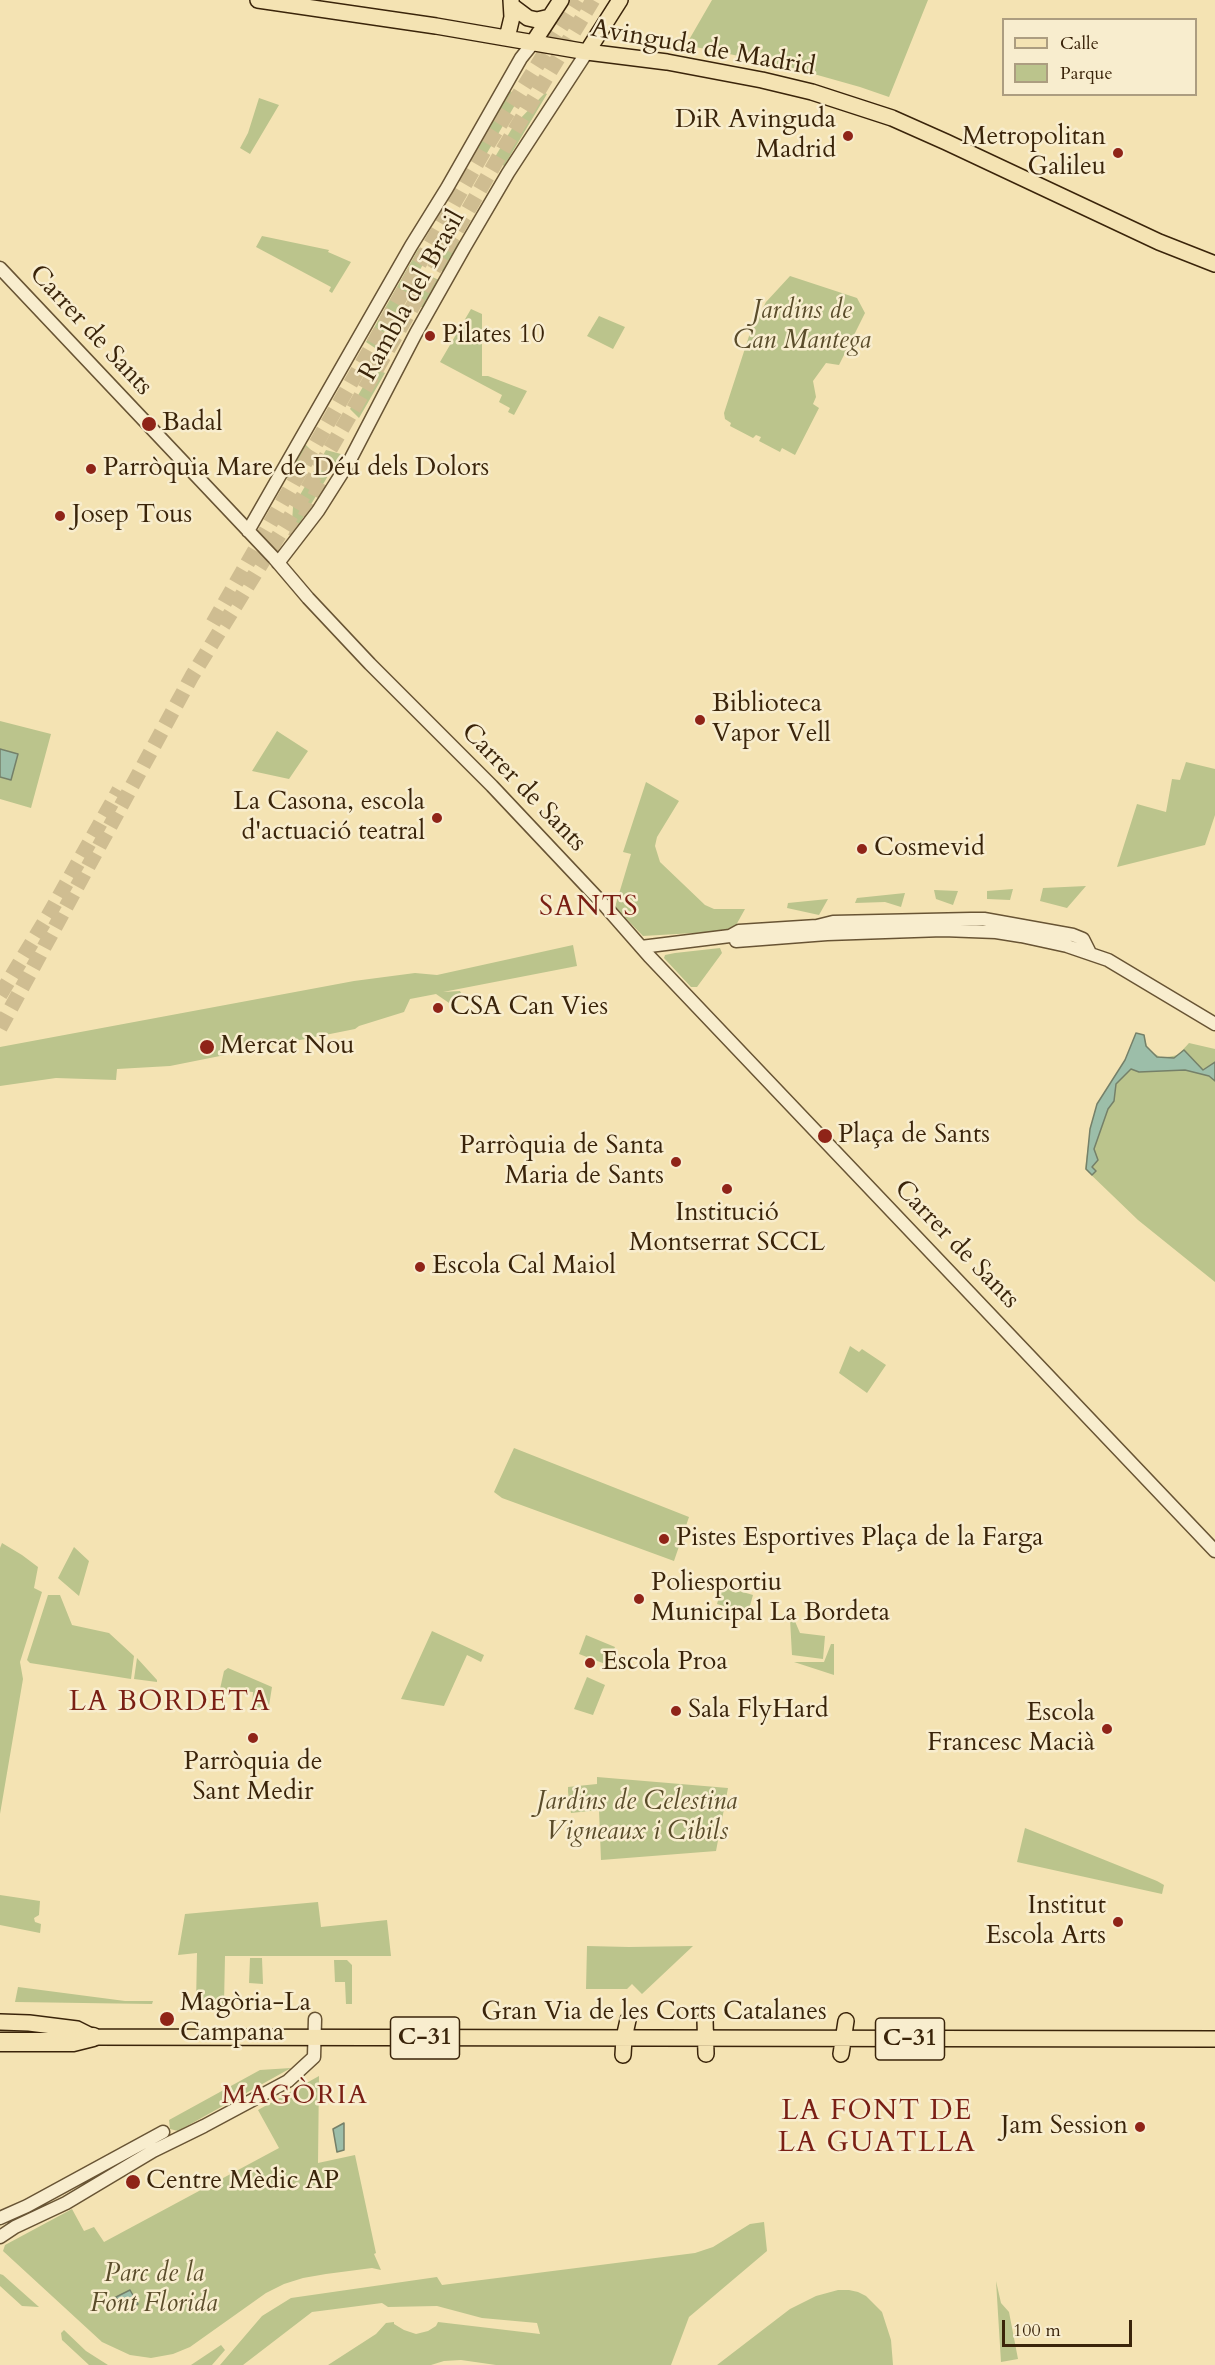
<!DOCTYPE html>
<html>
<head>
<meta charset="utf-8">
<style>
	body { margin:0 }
	#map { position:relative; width:1215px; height:2365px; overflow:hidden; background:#f4e3b3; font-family:Cardo,serif }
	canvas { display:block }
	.legend { position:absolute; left:1002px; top:18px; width:195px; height:78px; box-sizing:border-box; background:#f8edce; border:2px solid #ac9d80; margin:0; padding:8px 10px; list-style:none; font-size:18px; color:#3a240a }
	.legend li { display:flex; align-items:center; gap:12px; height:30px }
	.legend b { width:30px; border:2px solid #ac9d80 }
	.scale { position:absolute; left:1002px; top:2320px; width:130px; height:27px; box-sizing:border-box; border:3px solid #3a240a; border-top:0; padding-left:8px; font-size:18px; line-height:21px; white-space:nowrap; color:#3a240a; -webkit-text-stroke:4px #f8edce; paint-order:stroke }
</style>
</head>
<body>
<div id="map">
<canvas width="1215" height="2365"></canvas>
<ul class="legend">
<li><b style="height:8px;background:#f4e3b3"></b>Calle</li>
<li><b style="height:16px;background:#bbc48c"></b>Parque</li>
</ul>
<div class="scale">100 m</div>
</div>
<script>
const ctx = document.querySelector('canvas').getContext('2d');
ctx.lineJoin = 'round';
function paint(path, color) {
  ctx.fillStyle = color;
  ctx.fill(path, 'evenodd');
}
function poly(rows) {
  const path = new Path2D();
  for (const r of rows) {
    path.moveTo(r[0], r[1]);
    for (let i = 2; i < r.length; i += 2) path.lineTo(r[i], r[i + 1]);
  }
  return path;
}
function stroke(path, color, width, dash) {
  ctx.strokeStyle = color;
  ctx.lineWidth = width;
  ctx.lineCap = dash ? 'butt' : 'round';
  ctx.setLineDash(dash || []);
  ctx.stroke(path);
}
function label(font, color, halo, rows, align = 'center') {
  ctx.font = font + ' Cardo,serif';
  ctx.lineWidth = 5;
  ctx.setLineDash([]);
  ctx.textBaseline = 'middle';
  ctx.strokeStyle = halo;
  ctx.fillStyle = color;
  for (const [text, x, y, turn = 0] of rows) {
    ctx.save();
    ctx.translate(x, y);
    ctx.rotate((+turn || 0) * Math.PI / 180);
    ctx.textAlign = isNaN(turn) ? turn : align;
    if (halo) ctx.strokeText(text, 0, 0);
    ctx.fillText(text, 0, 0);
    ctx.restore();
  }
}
const green = poly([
	[712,0,928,0,889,97,860,87,782,65,686,45],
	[509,90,519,98,483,160,471,158],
	[545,93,547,94,504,166,495,157,514,125],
	[259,98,279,105,250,154,240,148,248,133],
	[262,236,329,250,328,252,351,262,332,293,329,291,331,287,256,247],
	[448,239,461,242,444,272,433,266],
	[419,248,429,254,375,348,366,342],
	[428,275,441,281,425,309,413,302],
	[790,276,857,298,865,313,839,365,826,363,813,381,816,397,813,404,819,408,795,455,782,448,780,452,759,441,761,437,756,435,753,438,730,426,731,423,725,419,724,413,750,333,766,302],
	[471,309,482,314,482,376,488,376,527,391,514,415,508,412,510,408,499,402,502,395,440,362],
	[599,316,625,327,613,349,587,336],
	[374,368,385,373,359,418,350,409],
	[304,443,314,453,296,483,284,476],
	[326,450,341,454,291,538,293,507],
	[0,721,51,734,31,808,0,799],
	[277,731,308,751,289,779,252,771],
	[1186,762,1215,769,1215,815,1205,845,1117,867,1137,804,1166,812,1172,779,1180,780],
	[646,782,679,801,657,837,655,846,660,862,705,905,714,909,745,909,735,927,728,931,643,936,615,907,631,854,623,852],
	[1086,886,1067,908,1040,901,1043,888],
	[1013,889,1010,900,987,899,987,891],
	[934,890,958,891,953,905,936,899],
	[905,893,901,907,885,902,855,903,857,898],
	[828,899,819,915,787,908,788,903],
	[573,945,577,966,443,992,460,991,461,993,452,1005,436,994,410,999,404,1012,359,1026,355,1029,170,1066,117,1069,116,1080,56,1078,0,1086,0,1047,354,981,415,973,437,975],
	[720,948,722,953,697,987,691,987,664,958,665,955,675,953],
	[1136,1033,1144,1035,1148,1050,1162,1058,1178,1055,1189,1043,1215,1049,1215,1282,1138,1220,1085,1169,1090,1129,1097,1104,1125,1060],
	[850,1346,859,1352,862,1349,886,1365,867,1393,839,1373],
	[514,1448,689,1517,674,1561,502,1498,494,1492],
	[2,1543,22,1555,38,1567,34,1588,42,1592,20,1662,23,1679,0,1814,0,1548],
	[74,1547,89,1561,79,1596,58,1578],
	[722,1586,753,1595,748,1613,717,1604],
	[48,1595,60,1595,72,1625,109,1633,134,1656,131,1679,30,1663,27,1660],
	[790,1619,794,1619,800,1633,825,1636,823,1659,792,1655],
	[432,1631,484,1655,481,1662,467,1655,444,1706,401,1699],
	[586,1635,615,1647,608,1665,579,1654],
	[831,1644,834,1644,834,1675,794,1662,824,1662],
	[137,1658,157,1680,157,1682,134,1679],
	[228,1668,272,1687,268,1712,252,1708,253,1692,220,1689,224,1671],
	[587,1677,605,1685,593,1715,574,1709],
	[597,1777,728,1788,716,1851,601,1860,599,1810,571,1813,568,1792,568,1787,597,1784],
	[1025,1828,1157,1881,1164,1885,1162,1894,1017,1862],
	[0,1895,40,1901,39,1915,34,1918,35,1922,41,1924,40,1933,0,1925],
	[318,1902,321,1927,387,1920,391,1956,225,1956,224,2004,196,2004,197,1953,178,1955,185,1914],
	[587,1946,629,1947,693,1946,642,1994,632,1984,627,1989,586,1989],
	[250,1958,262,1958,263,1984,249,1983],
	[334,1960,347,1960,352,1965,352,2004,346,2004,345,1982,335,1982],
	[18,1987,125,2001,153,2001,152,2004,15,2002],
	[291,2068,178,2131,170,2129,169,2120,260,2070],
	[319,2076,318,2163,355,2155,376,2253,374,2254,381,2270,372,2268,326,2274,303,2278,284,2284,266,2293,190,2347,173,2354,151,2358,130,2355,102,2342,3,2251,5,2245,72,2209,84,2231,94,2227,104,2242,279,2148,258,2110],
	[764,2222,767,2251,689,2317,671,2365,496,2365,461,2360,444,2361,431,2365,328,2365,376,2334,386,2323,394,2322,394,2324,404,2330,416,2334,428,2331,436,2326,438,2322,540,2334,537,2323,482,2318,437,2306,388,2307,382,2303,312,2312,243,2365,220,2365,262,2316,291,2298,437,2277,442,2285,695,2253,713,2247,750,2224],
	[0,2274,3,2275,39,2307,22,2306,0,2286],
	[996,2281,1001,2303,1009,2312,1018,2359,1001,2362],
	[838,2290,849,2290,858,2292,866,2296,882,2312,891,2340,893,2365,717,2365,790,2309,816,2296],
	[64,2330,86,2351,108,2365,89,2365,62,2340,61,2333],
	[221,2345,225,2350,212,2365,191,2365]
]);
const water = poly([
	[0,749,18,754,11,780,0,777,0,749],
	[1136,1033,1144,1035,1146,1046,1157,1057,1174,1058,1184,1050,1203,1070,1215,1062,1215,1081,1209,1076,1185,1070,1139,1072,1131,1069,1116,1084,1114,1101,1108,1109,1094,1149,1098,1160,1092,1167,1096,1171,1092,1175,1086,1169,1090,1129,1097,1104,1125,1060,1136,1033],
	[344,2123,344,2150,337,2152,333,2129,344,2123],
	[130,2290,138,2304,124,2310,116,2297,130,2290]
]);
const majorTunnel = poly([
	[295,538,323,478],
	[213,623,488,144,578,0],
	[0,995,48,916,119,790],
	[0,1028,192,676,305,493,504,148,593,0]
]);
const minor = poly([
	[0,268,274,558,308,598,370,664,492,786,606,907,649,956,1215,1551],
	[248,531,411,246,447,188,521,58,533,43],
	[278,563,318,511,349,462,416,333,464,248,508,173,587,52],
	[736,941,827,934,943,930,996,932,1021,936,1067,946,1108,960,1215,1024],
	[641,947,730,936,739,931,817,926,833,922,971,919,984,919,1073,935,1083,939,1090,953],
	[0,2218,27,2206,163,2132],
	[0,2237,15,2227,66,2203,153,2151,204,2126,288,2081,314,2057,315,2019]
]);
const major = poly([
	[258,0,436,26,587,52,667,62,762,80,812,92,892,118,946,142,1159,242,1215,264],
	[512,6,528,18,537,20,550,17],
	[507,38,512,17,511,0],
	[533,43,561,0],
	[587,52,620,0],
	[705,2020,706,2054],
	[0,2022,29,2023,77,2029,93,2037,1215,2039],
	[841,2054,846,2021],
	[623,2055,624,2038,628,2020]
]);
const highway = poly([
	[0,2042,73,2042,93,2037]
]);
const markers = [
	[848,136,6,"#8f2418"],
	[1118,153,6,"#8f2418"],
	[430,336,6,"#8f2418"],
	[149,424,8,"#8f2418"],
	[91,469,6,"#8f2418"],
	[60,516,6,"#8f2418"],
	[700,720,6,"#8f2418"],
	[437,818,6,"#8f2418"],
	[862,849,6,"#8f2418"],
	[438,1008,6,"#8f2418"],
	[207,1047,8,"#8f2418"],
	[825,1136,8,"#8f2418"],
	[676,1162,6,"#8f2418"],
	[727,1189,6,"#8f2418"],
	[420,1267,6,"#8f2418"],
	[664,1539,6,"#8f2418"],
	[639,1599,6,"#8f2418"],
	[590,1663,6,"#8f2418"],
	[676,1711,6,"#8f2418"],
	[1107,1729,6,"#8f2418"],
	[253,1738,6,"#8f2418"],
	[1118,1922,6,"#8f2418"],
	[167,2019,8,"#8f2418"],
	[1140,2127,6,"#8f2418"],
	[133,2182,8,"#8f2418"]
];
const shields = [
	[425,2038,69],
	[910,2039,69]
];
const shieldNames = [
	["C-31",425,2038],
	["C-31",910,2039]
];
const streetNames = [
	["Avinguda de Madrid",703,49,10],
	["Rambla del Brasil",413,296,-61],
	["Carrer de Sants",90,331,47],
	["Carrer de Sants",523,788,46],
	["Carrer de Sants",956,1245,46],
	["Gran Via de les Corts Catalanes",654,2013]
];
const poiNames = [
	["DiR Avinguda",836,121,"right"],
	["Madrid",836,151,"right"],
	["Metropolitan",1106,138,"right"],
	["Galileu",1106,168,"right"],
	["Pilates 10",442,336],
	["Badal",162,424],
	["Parròquia Mare de Déu dels Dolors",103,469],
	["Josep Tous",72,516],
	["Biblioteca",712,705],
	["Vapor Vell",712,735],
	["La Casona, escola",425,803,"right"],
	["d'actuació teatral",425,833,"right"],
	["Cosmevid",874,849],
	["CSA Can Vies",450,1008],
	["Mercat Nou",220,1047],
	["Plaça de Sants",838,1136],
	["Parròquia de Santa",664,1147,"right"],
	["Maria de Sants",664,1177,"right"],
	["Institució",727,1214,"center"],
	["Montserrat SCCL",727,1244,"center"],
	["Escola Cal Maiol",432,1267],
	["Pistes Esportives Plaça de la Farga",676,1539],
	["Poliesportiu",651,1584],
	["Municipal La Bordeta",651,1614],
	["Escola Proa",602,1663],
	["Sala FlyHard",688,1711],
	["Escola",1095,1714,"right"],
	["Francesc Macià",1095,1744,"right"],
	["Parròquia de",253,1763,"center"],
	["Sant Medir",253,1793,"center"],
	["Institut",1106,1907,"right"],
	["Escola Arts",1106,1937,"right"],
	["Magòria-La",180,2004],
	["Campana",180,2034],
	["Jam Session",1128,2127,"right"],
	["Centre Mèdic AP",146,2182]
];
const parkNames = [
	["Jardins de",802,312],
	["Can Mantega",802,342],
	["Jardins de Celestina",637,1803],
	["Vigneaux i Cibils",637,1833],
	["Parc de la",154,2275],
	["Font Florida",154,2305]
];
const neighbourhoodNames = [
	["MAGÒRIA",295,2097]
];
const quarterNames = [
	["SANTS",589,909],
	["LA BORDETA",170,1704],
	["LA FONT DE",877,2113],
	["LA GUATLLA",877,2145]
];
paint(green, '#bbc48c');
paint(water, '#9cbea9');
stroke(water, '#758069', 1.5);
stroke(majorTunnel, '#cfbd91', 15, [15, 8]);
stroke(minor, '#685434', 15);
stroke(major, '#3a240a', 18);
stroke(highway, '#3a240a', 21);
stroke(minor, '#f8edce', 12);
stroke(major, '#f4e3b3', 15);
stroke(highway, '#f4e3b3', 18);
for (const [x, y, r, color] of markers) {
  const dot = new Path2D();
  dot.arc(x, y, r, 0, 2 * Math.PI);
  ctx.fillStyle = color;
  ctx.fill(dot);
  stroke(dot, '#f8edce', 2);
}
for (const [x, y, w] of shields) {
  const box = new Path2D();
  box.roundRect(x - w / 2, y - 21, w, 42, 4.5);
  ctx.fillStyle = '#f8edce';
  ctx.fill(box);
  stroke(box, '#3a240a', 1.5);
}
label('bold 24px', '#3a240a', null, shieldNames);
label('26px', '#3a240a', '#f8edce', streetNames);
label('26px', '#3a240a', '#f8edce', poiNames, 'left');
label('italic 26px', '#5a4c2a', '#f8edce', parkNames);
ctx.letterSpacing = '1.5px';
label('27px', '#7a1f14', '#f8edce', neighbourhoodNames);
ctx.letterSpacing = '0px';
ctx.letterSpacing = '1.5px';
label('28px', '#7a1f14', '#f8edce', quarterNames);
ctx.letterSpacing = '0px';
</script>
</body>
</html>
